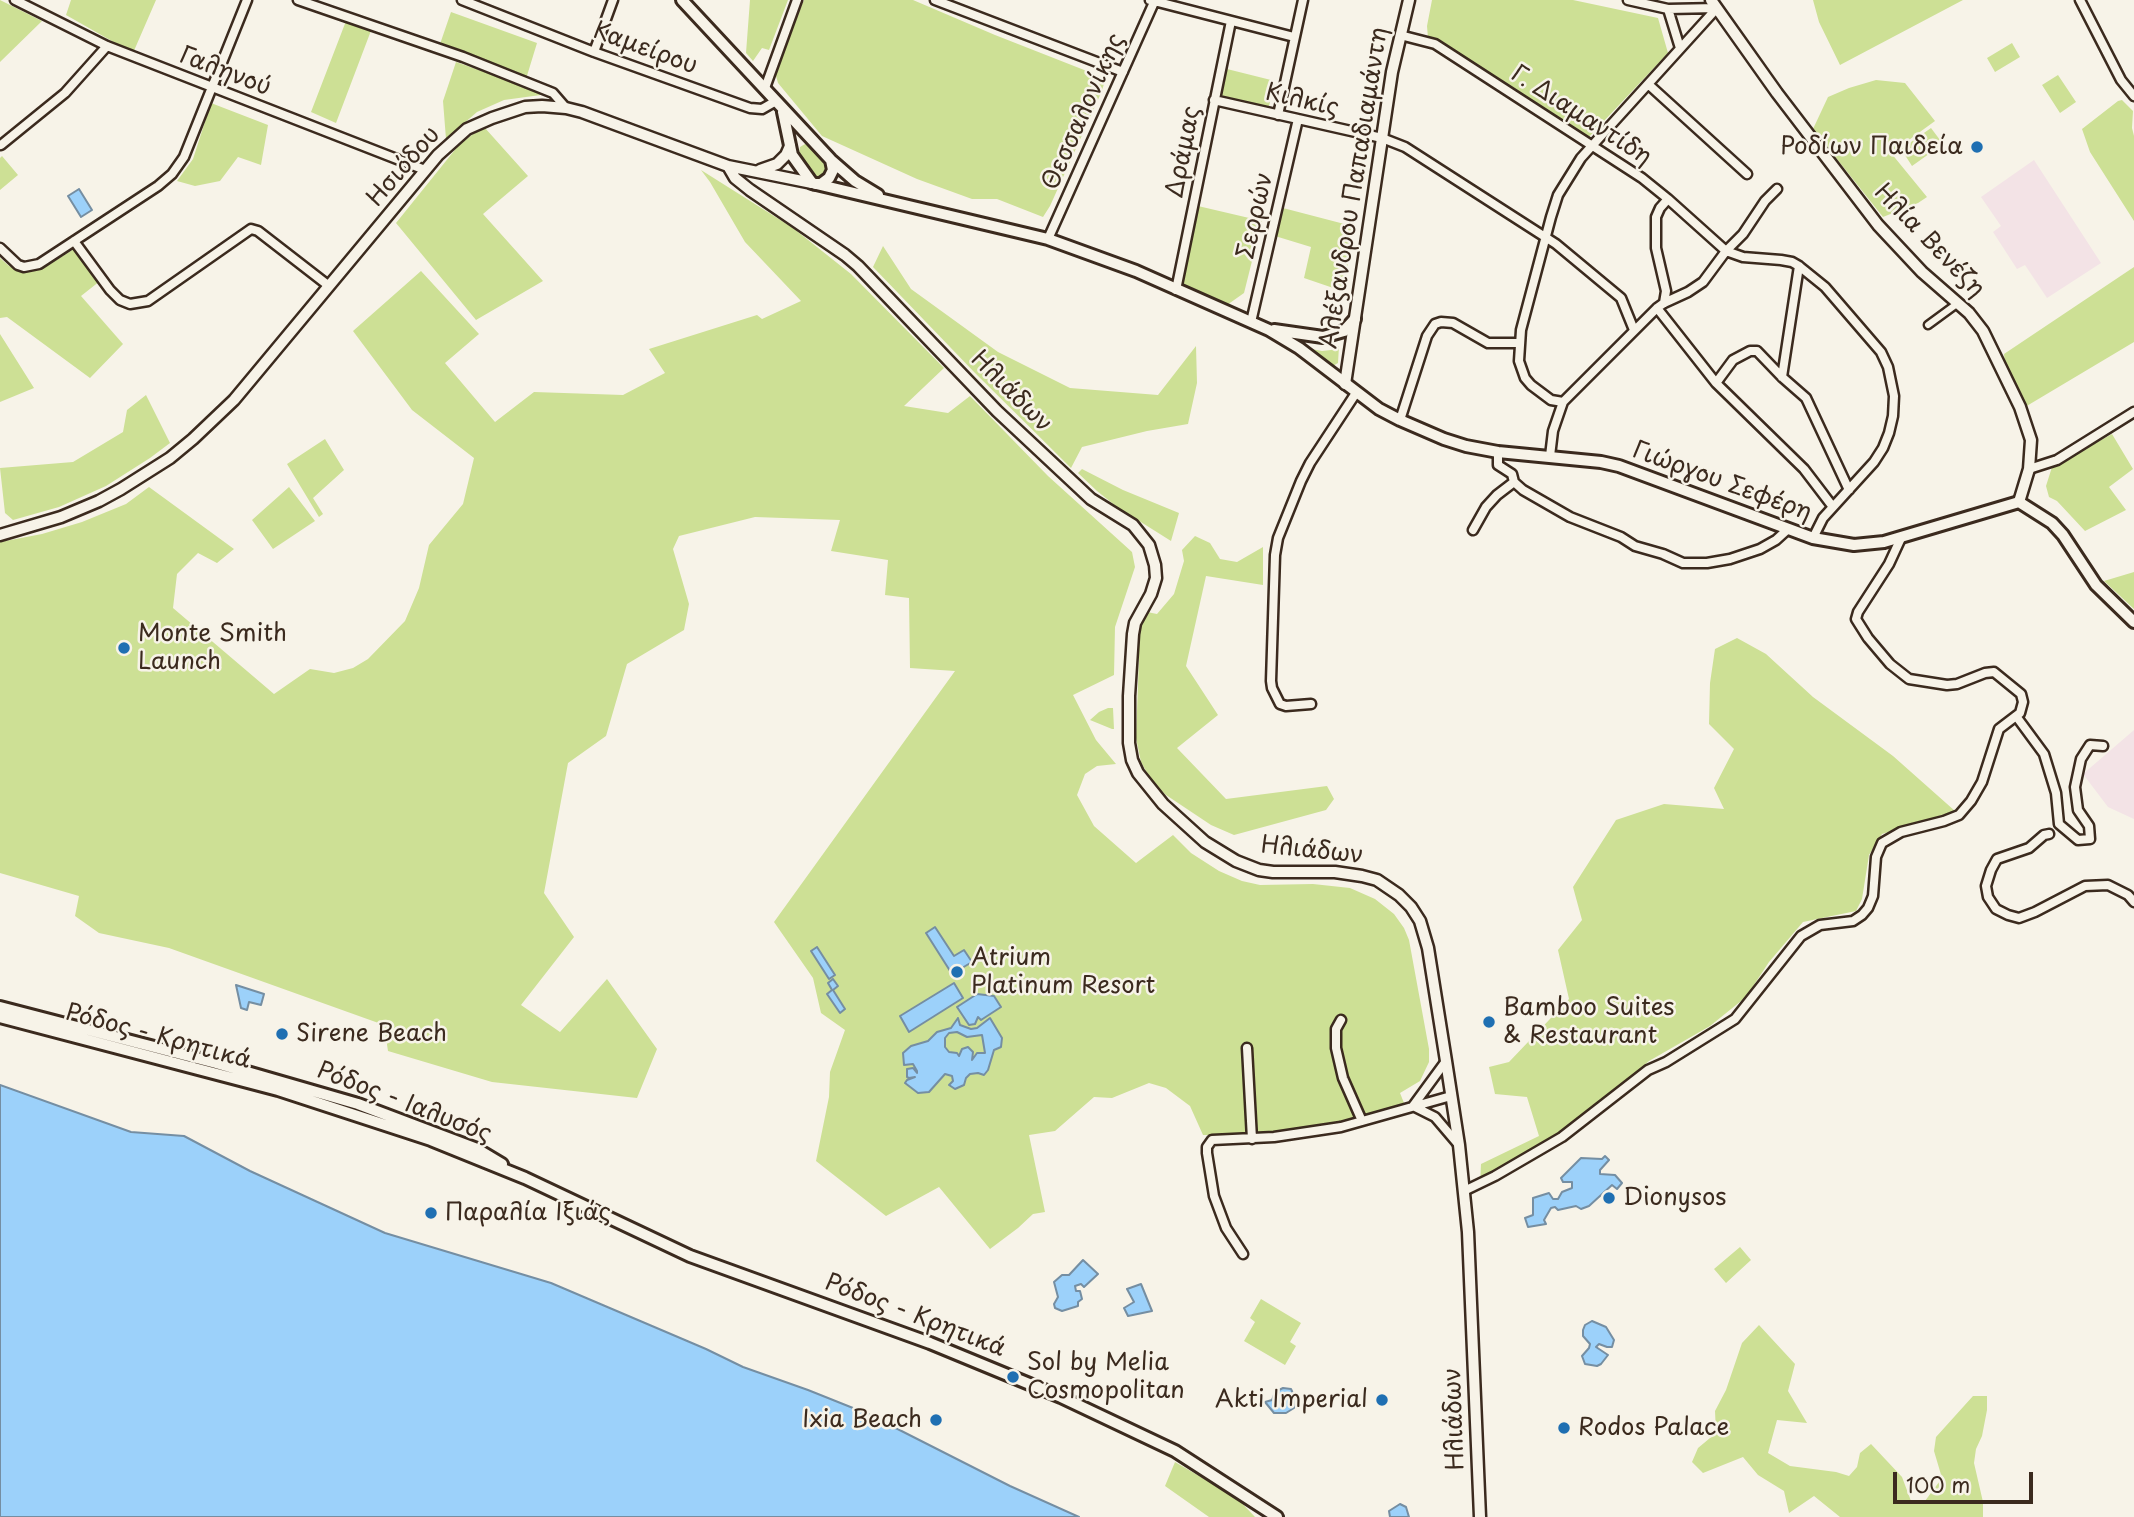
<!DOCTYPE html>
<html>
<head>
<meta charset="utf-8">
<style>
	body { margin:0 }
	#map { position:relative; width:2134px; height:1517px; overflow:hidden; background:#f7f3e8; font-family:"Playpen Sans",sans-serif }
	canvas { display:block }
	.scale { position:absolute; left:1893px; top:1472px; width:140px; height:32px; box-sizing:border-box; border:4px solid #3b2a1e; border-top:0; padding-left:9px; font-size:21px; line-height:24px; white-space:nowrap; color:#3b2a1e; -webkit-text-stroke:5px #f7f3e8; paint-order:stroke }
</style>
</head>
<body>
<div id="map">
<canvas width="2134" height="1517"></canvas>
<div class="scale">100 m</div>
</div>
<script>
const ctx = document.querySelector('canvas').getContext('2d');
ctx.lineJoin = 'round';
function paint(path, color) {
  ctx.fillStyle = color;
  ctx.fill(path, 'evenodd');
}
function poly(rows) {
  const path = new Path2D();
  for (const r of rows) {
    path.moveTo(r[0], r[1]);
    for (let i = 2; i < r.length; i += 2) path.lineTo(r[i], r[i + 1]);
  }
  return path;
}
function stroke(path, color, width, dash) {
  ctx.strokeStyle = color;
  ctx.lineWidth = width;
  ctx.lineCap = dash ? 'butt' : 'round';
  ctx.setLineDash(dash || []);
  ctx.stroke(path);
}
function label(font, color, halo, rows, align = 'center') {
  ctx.font = font + ' "Playpen Sans",sans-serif';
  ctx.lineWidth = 5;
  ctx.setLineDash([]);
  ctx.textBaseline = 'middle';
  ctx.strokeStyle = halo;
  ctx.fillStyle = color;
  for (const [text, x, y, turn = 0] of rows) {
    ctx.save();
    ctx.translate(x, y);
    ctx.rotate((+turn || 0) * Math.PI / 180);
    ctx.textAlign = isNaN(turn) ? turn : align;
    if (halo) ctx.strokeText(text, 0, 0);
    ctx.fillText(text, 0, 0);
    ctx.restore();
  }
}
const built = poly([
	[2034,160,2101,263,2047,298,2025,265,2017,269,1993,232,2001,226,1981,197],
	[2134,730,2134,819,2108,807,2083,774]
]);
const green = poly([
	[0,0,42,21,0,62],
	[71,0,156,0,133,53,66,15],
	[750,0,788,0,769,50,762,48,753,61,746,53],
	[804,0,913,0,995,35,1102,77,1105,81,1101,93,1050,206,1043,217,997,199,972,199,917,179,822,136,778,83,774,69],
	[1432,0,1573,0,1658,18,1668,53,1587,139,1428,38,1427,26],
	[1813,0,1963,0,1840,65,1819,22],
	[451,12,537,43,526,79,439,47],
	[346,21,372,28,336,123,311,112],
	[2012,43,2020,57,1995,72,1987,58],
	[456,62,548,94,504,100,477,112,446,139,443,101],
	[1227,69,1275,81,1268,110,1220,98],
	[2058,75,2076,102,2060,113,2042,85],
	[1876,80,1905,83,1935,121,1891,153,1927,197,1918,203,1883,217,1813,129,1828,97,1849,88],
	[2122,100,2133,111,2132,128,2134,136,2134,221,2090,152,2082,129,2118,101],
	[211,103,268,125,261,165,238,157,220,181,195,186,177,181,193,159],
	[485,128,528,176,483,214,543,281,476,320,396,223,458,146,473,134],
	[1931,128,1943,144,1912,166,1901,149],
	[805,144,812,146,828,165,829,169,825,177,819,179,812,175,799,154,800,147],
	[2,156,18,175,0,190,0,158],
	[701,170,793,228,851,274,944,368,904,406,948,413,970,396,1048,476,1132,552,1135,567,1115,627,1114,675,1073,695,1096,740,1116,764,1097,766,1085,774,1077,795,1094,826,1136,863,1173,835,1191,853,1219,871,1242,881,1260,885,1313,884,1350,888,1375,899,1394,914,1404,928,1409,940,1429,1049,1429,1062,1420,1081,1400,1093,1404,1103,1351,1120,1258,1136,1203,1135,1190,1106,1166,1088,1149,1083,1112,1098,1094,1097,1055,1131,1029,1135,1045,1212,1033,1214,1018,1228,990,1249,939,1187,886,1216,816,1161,829,1097,830,1072,845,1030,821,1013,813,978,774,922,955,671,910,668,909,598,885,595,888,560,831,551,840,520,755,517,679,536,673,549,689,604,684,630,627,664,606,736,568,763,544,893,574,937,521,1005,560,1032,607,979,657,1049,637,1098,492,1082,388,1051,384,1025,169,948,99,933,75,916,79,896,0,873,0,542,42,534,82,522,126,504,149,487,234,549,217,563,198,553,177,574,173,608,274,694,310,669,334,673,353,668,368,659,405,621,419,588,429,545,463,504,474,458,412,410,353,331,421,271,479,334,445,363,495,422,534,392,623,395,665,373,649,349,757,315,762,319,801,301,745,242,710,182],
	[1198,206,1262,221,1244,293,1227,305,1180,285],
	[1283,208,1352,226,1345,292,1304,278,1311,247,1275,236],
	[883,246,911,289,998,352,1070,388,1158,395,1196,346,1197,383,1188,424,1147,431,1082,447,1071,468,975,373,873,267],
	[77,247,100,281,81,296,123,344,90,378,7,317,0,318,0,258,9,266,19,270,30,271,47,266],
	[2134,267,2134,342,2025,407,2005,363,2004,354],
	[0,334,34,388,0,402],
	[1339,346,1338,363,1331,367,1301,347,1322,351,1331,350],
	[146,395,170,443,150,458,106,486,59,507,13,520,5,513,0,468,73,462,123,432,127,410],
	[2112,434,2133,469,2109,487,2126,510,2085,531,2057,501,2049,497,2046,486,2052,467],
	[325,439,344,470,313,498,323,514,319,517,287,464],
	[1082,469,1123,490,1179,513,1171,541,1117,507,1097,491,1078,473],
	[289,487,315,521,273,549,252,520],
	[1195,536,1210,543,1220,559,1237,562,1263,547,1263,585,1206,576,1186,666,1218,715,1177,748,1226,799,1327,786,1334,799,1326,810,1234,835,1211,825,1166,795,1155,785,1146,771,1141,762,1136,738,1139,658,1135,638,1147,612,1157,614,1174,594,1184,561,1182,550],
	[2134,572,2134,609,2104,581],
	[1737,638,1766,654,1813,697,1893,756,1955,811,1882,834,1869,855,1862,899,1856,911,1803,922,1769,962,1746,997,1710,1026,1649,1061,1564,1134,1480,1186,1481,1164,1539,1136,1527,1097,1495,1094,1489,1067,1509,1062,1569,999,1558,950,1582,920,1573,887,1616,820,1664,804,1724,809,1714,788,1734,749,1709,724,1710,683,1715,649],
	[1108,708,1113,708,1114,729,1112,729,1090,720,1099,712],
	[1740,1247,1751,1260,1726,1283,1714,1269],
	[1261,1299,1301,1323,1290,1342,1296,1346,1285,1365,1244,1341,1255,1322,1250,1318],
	[1759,1325,1795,1364,1788,1391,1807,1423,1777,1420,1768,1453,1790,1466,1836,1472,1849,1476,1857,1467,1860,1453,1871,1444,1902,1477,1911,1501,1925,1501,1942,1478,1934,1451,1936,1437,1973,1396,1987,1396,1987,1410,1982,1436,1976,1449,1974,1463,1983,1502,1983,1517,1840,1517,1814,1496,1789,1513,1784,1491,1758,1475,1743,1457,1703,1473,1692,1462,1698,1448,1716,1433,1715,1411,1726,1390,1742,1343],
	[1175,1462,1237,1498,1255,1517,1209,1517,1165,1486]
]);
const water = poly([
	[79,189,92,210,81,217,68,196,79,189],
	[935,927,954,956,964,950,972,962,952,974,926,933,935,927],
	[817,947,835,975,829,979,811,951,817,947],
	[833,979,838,986,833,990,845,1009,840,1013,827,994,832,990,828,983,833,979],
	[954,983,963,998,909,1032,900,1016,954,983],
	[236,985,264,994,261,1005,249,1002,247,1010,241,1008,236,985],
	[977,994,994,996,1001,1007,981,1020,978,1017,975,1024,969,1025,957,1007,977,994],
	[958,1018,960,1025,971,1029,977,1028,990,1018,1002,1038,1001,1047,994,1050,988,1070,984,1075,978,1073,970,1074,966,1078,964,1085,955,1089,949,1085,953,1081,952,1076,945,1074,929,1092,918,1093,905,1083,907,1080,915,1077,909,1078,907,1077,907,1069,913,1068,917,1073,917,1071,913,1064,904,1065,903,1053,911,1046,928,1041,937,1032,951,1028,958,1018],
	[957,1032,967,1037,982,1035,985,1053,977,1053,972,1060,973,1052,968,1047,962,1049,959,1056,957,1053,949,1052,945,1047,945,1038,949,1033,957,1032],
	[0,1085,131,1132,184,1136,250,1171,385,1233,551,1283,706,1349,743,1367,808,1390,868,1414,1010,1486,1079,1517,0,1517,0,1085],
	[1605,1156,1609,1160,1600,1170,1600,1174,1615,1175,1622,1183,1617,1189,1612,1185,1589,1206,1581,1209,1576,1206,1558,1210,1555,1207,1551,1208,1544,1220,1546,1224,1528,1227,1525,1218,1533,1215,1533,1198,1549,1193,1553,1199,1558,1199,1562,1192,1572,1188,1572,1182,1563,1182,1561,1178,1581,1158,1602,1159,1605,1156],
	[1083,1260,1098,1274,1084,1287,1081,1284,1075,1286,1076,1291,1080,1291,1082,1299,1078,1302,1078,1306,1062,1311,1055,1308,1054,1304,1058,1297,1054,1282,1062,1275,1069,1275,1083,1260],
	[1141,1284,1152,1311,1128,1316,1124,1308,1134,1302,1127,1289,1141,1284],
	[1592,1321,1606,1327,1614,1340,1612,1347,1607,1347,1599,1344,1596,1347,1608,1355,1601,1364,1597,1366,1585,1364,1582,1356,1589,1348,1590,1344,1583,1336,1583,1330,1585,1325,1592,1321],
	[1283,1388,1291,1389,1296,1400,1294,1408,1286,1413,1274,1413,1265,1402,1272,1400,1275,1392,1283,1388],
	[1400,1504,1406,1507,1409,1517,1390,1517,1389,1511,1400,1504]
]);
const pedestrian = poly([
	[1928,325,1958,303]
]);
const minor = poly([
	[15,0,107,46,425,170],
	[298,0,463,57,553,93,566,108],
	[462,0,594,52,750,108,762,109,776,101],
	[935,0,1123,72],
	[1150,0,1294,37],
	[1628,0,1668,9,1717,8],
	[2080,0,2121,80,2134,96],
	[1668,9,1680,48],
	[1400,35,1435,44,1642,178,1668,199,1726,251,1743,257,1781,260,1792,262,1799,266,1825,287,1881,352,1888,367,1894,396,1893,416,1889,433,1883,448,1874,462,1823,518,1813,538],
	[594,52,613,0],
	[1648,84,1747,174],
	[765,88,797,0],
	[1214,100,1382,138,1405,147,1556,244,1621,298,1634,330],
	[1278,115,1303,0],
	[1,145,65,93,107,46],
	[1048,239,1155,0],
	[74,241,110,290,120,300,130,304,148,301,251,229,258,231,329,286],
	[0,248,18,265,24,267,39,264,158,186,172,174,184,157,247,0],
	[1176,290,1231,21],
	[1664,303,1666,291,1656,248,1656,217,1660,208,1668,199],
	[1657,308,1716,383,1804,469,1833,507],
	[1251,322,1298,119],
	[1782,377,1799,266],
	[1716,383,1733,360,1750,351,1757,351,1782,377,1806,398,1849,490],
	[1563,402,1551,400,1531,385,1525,378,1519,361,1521,330,1551,217,1558,195,1581,158,1717,8],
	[1400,420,1427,336,1435,324,1441,322,1453,323,1488,343,1519,343],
	[1550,456,1553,431,1563,402,1657,308,1664,303,1688,292,1703,282,1726,251,1743,234,1765,201,1777,189],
	[2029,469,2057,460,2134,412],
	[1514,482,1523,490,1570,517,1621,537,1635,546,1663,554,1683,563,1707,563,1730,559,1760,549,1776,540,1787,530],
	[1473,530,1486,507,1497,495,1514,482,1512,474,1498,465,1498,452],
	[1311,704,1286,706,1280,704,1272,688,1271,681,1275,555,1278,538,1301,481,1310,463,1356,393],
	[2016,716,2044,754,2056,793,2059,824,2078,840,2090,839,2089,826,2078,810,2075,787,2081,759,2090,745,2103,746],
	[2049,834,2044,835,2029,848,1997,859,1991,870,1986,886,1988,897,1996,909,2008,915,2019,918,2035,912,2085,886,2108,885,2128,895,2134,902],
	[1341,1020,1336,1029,1336,1048,1343,1078,1362,1121],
	[1247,1048,1252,1139],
	[1413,1106,1435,1117,1458,1144],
	[1413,1106,1446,1061],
	[1464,1191,1495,1176,1562,1137,1648,1070,1666,1062,1735,1019,1801,936,1820,925,1853,921,1862,915,1868,908,1873,896,1876,857,1882,843,1901,832,1944,821,1959,815,1971,801,1982,782,1999,729,2020,713,2023,702,2021,694,1994,672,1985,673,1957,684,1947,685,1909,679,1890,664,1868,638,1856,619,1858,612,1889,564,1901,538],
	[1243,1254,1226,1228,1214,1196,1207,1153,1207,1147,1212,1140,1274,1137,1341,1127,1451,1096]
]);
const tertiary = poly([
	[1711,0,1777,93,1878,225,1922,272,1969,313,1983,331,2020,407,2031,440,2029,469,2019,502],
	[728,166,735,178,750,190,845,255,858,266,997,411,1091,499,1133,525,1149,545,1155,565,1156,578,1151,594,1135,623,1133,634,1129,696,1129,743,1132,760,1138,773,1163,804,1205,842,1236,861,1259,870,1273,872,1335,872,1362,876,1377,880,1399,895,1411,907,1420,921,1428,948,1446,1061,1459,1145,1468,1232,1480,1517],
	[760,170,777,164,786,155,790,146],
	[1345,384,1392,72,1409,0],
	[0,535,61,517,99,501,121,489,170,458,193,439,234,400,438,155,467,129,492,118,525,107,542,106,566,108,582,112,728,166,812,183]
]);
const secondary = poly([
	[682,0,831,160,855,181,878,195],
	[783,112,792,155,812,183],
	[812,183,1048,239,1136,271,1269,330,1299,348,1379,409,1400,420,1444,439,1466,446,1498,452,1601,462,1619,466,1813,538,1854,545,1884,542,2019,502,2052,523,2063,535,2096,585,2134,622],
	[815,184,821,184,829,178,833,170,831,160],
	[1274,330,1323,337,1344,331,1355,319],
	[0,1007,216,1063,358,1104,477,1149,502,1164],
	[0,1017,278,1090,431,1140,525,1178,690,1256,930,1343,1061,1397,1175,1451,1277,1517]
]);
const markers = [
	[1977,147,7,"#1f6fb2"],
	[124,648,7,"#1f6fb2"],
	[957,972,7,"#1f6fb2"],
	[1489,1022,7,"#1f6fb2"],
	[282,1034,7,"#1f6fb2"],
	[1609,1198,7,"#1f6fb2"],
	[431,1213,7,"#1f6fb2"],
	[1013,1377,7,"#1f6fb2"],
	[1382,1400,7,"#1f6fb2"],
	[936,1420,7,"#1f6fb2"],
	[1564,1428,7,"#1f6fb2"]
];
const streetNames = [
	["Καμείρου",645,49,20],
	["Γαληνού",225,72,21],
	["Κιλκίς",1302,101,13],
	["Θεσσαλονίκης",1084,112,-66],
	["Γ. Διαμαντίδη",1581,116,33],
	["Δράμας",1184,152,-79],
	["Ησιόδου",404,167,-49],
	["Αλέξανδρου Παπαδιαμάντη",1355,188,-81],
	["Σερρών",1256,216,-77],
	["Ηλία Βενέζη",1929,241,46],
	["Ηλιάδων",1011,392,45],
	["Γιώργου Σεφέρη",1722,482,20],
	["Ηλιάδων",1312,851,6],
	["Ρόδος - Κρητικά",158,1037,15],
	["Ρόδος - Ιαλυσός",404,1103,21],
	["Ρόδος - Κρητικά",915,1316,21],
	["Ηλιάδων",1455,1419,-92]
];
const poiNames = [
	["Ροδίων Παιδεία",1963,147,"right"],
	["Monte Smith",138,634],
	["Launch",138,662],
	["Atrium",971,958],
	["Platinum Resort",971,986],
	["Bamboo Suites",1503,1008],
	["& Restaurant",1503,1036],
	["Sirene Beach",296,1034],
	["Dionysos",1623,1198],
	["Παραλία Ιξιάς",445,1213],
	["Sol by Melia",1027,1363],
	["Cosmopolitan",1027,1391],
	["Akti Imperial",1368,1400,"right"],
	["Ixia Beach",922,1420,"right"],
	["Rodos Palace",1578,1428]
];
paint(built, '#f3e3e6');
paint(green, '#cde095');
paint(water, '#9cd1fa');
stroke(water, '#758ea2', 2);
stroke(pedestrian, '#3b2a1e', 11);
stroke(minor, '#3b2a1e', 13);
stroke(tertiary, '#3b2a1e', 15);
stroke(secondary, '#3b2a1e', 16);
stroke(pedestrian, '#f7f3e8', 6);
stroke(minor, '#f7f3e8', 8);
stroke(tertiary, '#f7f3e8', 10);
stroke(secondary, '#f7f3e8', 10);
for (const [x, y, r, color] of markers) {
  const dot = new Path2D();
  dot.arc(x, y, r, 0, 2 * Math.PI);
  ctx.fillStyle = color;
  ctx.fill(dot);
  stroke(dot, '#f7f3e8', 2.5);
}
label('24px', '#3b2a1e', '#f7f3e8', streetNames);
label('24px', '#3b2a1e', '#f7f3e8', poiNames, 'left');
</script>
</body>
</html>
